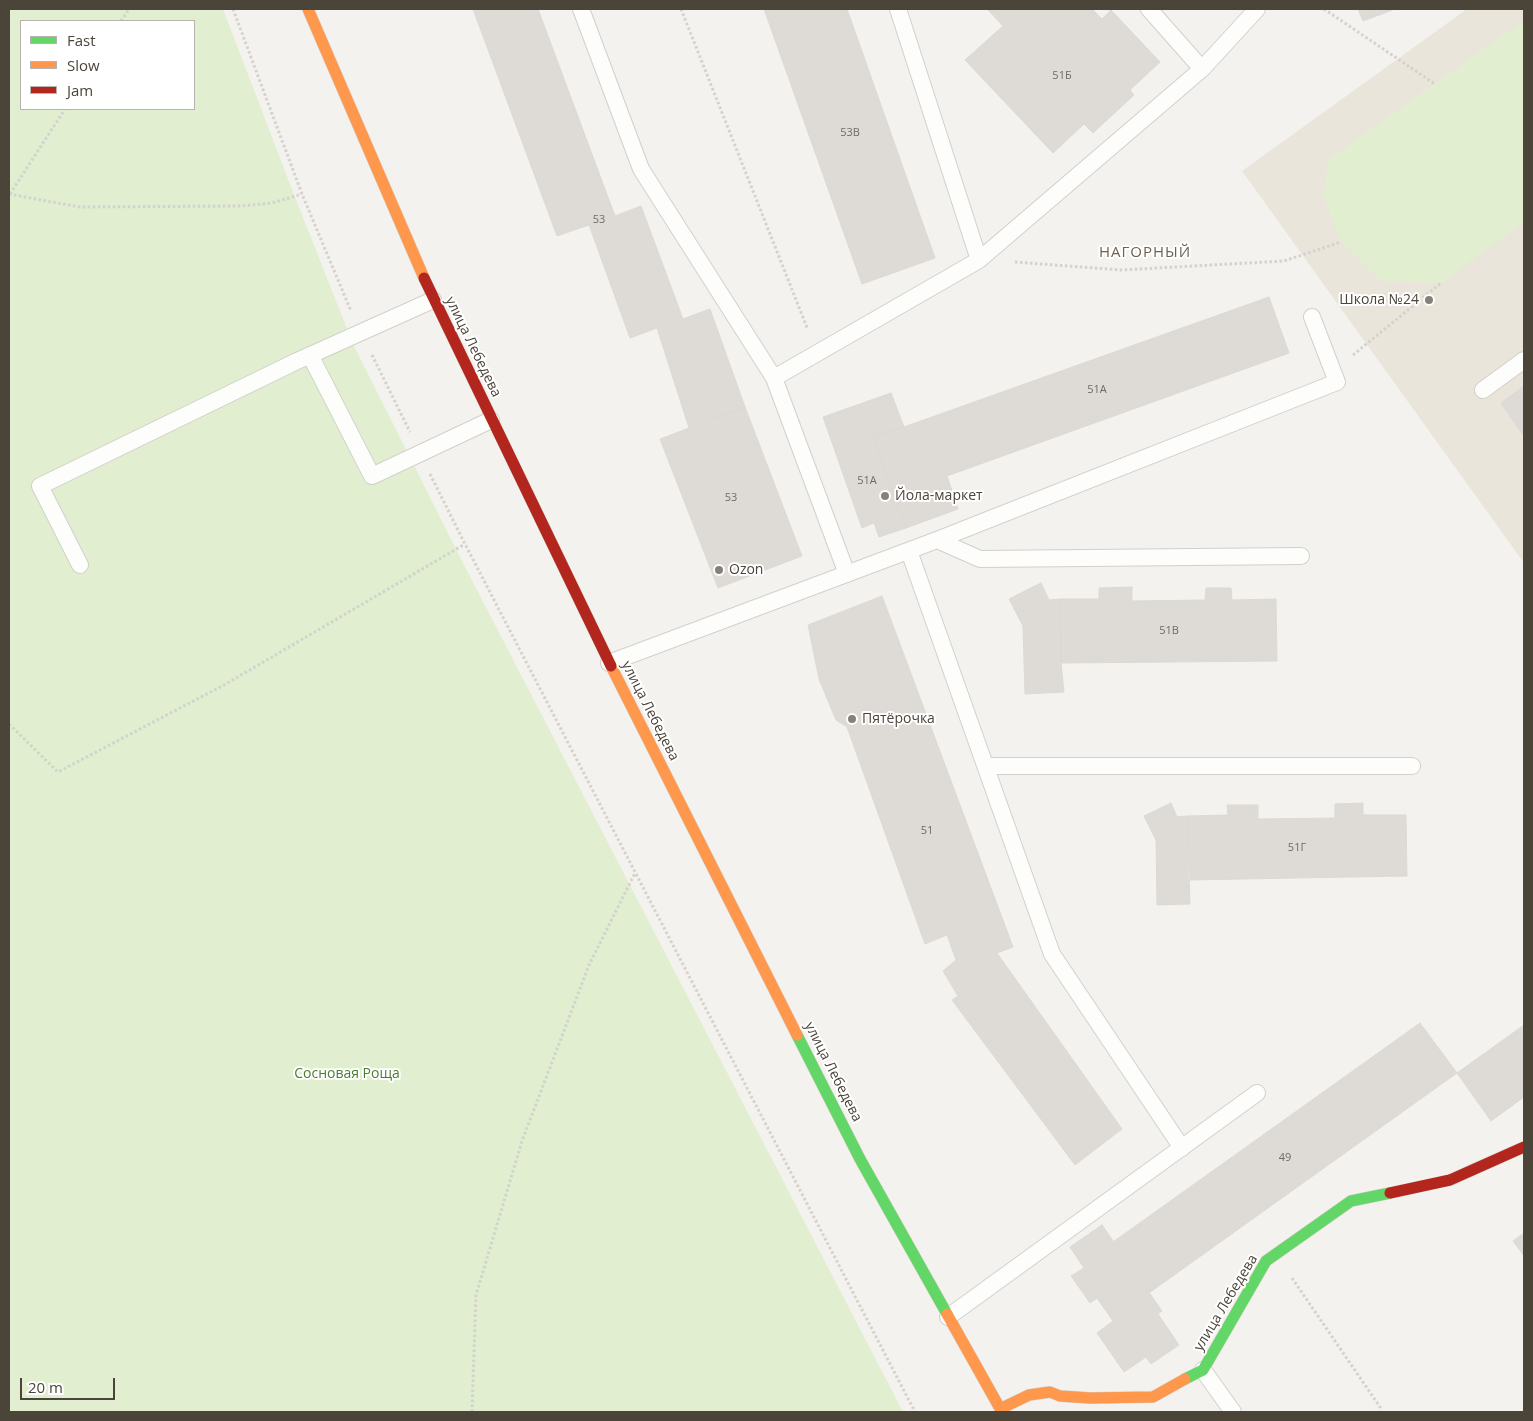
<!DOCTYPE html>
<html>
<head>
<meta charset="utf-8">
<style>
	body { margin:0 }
	#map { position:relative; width:1533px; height:1421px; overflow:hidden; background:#f4f2ee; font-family:"Open Sans",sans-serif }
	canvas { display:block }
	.frame { position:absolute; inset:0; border:10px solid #4b4439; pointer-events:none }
	.legend { position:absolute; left:20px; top:20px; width:175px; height:90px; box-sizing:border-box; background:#fff; border:1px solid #b7b4b0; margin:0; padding:6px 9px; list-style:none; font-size:15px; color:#4b4439 }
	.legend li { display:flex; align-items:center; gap:10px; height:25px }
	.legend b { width:25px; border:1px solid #b7b4b0 }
	.scale { position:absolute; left:20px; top:1378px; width:95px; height:22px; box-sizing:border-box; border:2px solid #4b4439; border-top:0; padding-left:6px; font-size:15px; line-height:18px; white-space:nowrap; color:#4b4439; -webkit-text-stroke:4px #fff; paint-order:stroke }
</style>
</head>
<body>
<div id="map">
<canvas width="1533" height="1421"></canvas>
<div class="frame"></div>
<ul class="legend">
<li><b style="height:6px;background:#63d668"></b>Fast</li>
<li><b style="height:6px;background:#ff974d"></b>Slow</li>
<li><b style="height:6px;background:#b3261e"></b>Jam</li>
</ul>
<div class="scale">20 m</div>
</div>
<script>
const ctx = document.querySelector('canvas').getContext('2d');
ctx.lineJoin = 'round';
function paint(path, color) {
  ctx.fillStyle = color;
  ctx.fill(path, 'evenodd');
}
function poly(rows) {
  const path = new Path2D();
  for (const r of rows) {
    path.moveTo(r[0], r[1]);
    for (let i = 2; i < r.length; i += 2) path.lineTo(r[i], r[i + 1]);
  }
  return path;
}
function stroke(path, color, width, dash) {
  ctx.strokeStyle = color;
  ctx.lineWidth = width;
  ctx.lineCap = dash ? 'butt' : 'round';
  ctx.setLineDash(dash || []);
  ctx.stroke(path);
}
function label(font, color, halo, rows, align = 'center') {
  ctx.font = font + ' "Open Sans",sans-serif';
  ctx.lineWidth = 4;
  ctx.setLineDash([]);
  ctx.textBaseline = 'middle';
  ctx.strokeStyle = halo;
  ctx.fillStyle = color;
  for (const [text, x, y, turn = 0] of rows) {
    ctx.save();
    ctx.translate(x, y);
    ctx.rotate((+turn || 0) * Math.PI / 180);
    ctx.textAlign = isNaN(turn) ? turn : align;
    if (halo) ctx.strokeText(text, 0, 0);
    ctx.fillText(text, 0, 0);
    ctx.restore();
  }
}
const education = poly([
	[1467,9,1524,9,1524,563,1242,171]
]);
const green = poly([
	[9,9,223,9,293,192,353,344,464,565,903,1412,9,1412],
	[21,21,194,21,194,109,21,109],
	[1524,20,1524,222,1441,283,1381,281,1341,242,1323,195,1329,159]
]);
const building = poly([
	[473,9,538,9,615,216,641,206,683,319,710,309,745,407,689,428,657,328,630,338,589,225,557,236,473,9],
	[764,9,847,9,935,258,862,284,764,9],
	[987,9,1092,9,1102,19,1111,10,1160,62,1130,90,1134,95,1093,133,1084,124,1053,153,965,60,1003,26,987,9],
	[1358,9,1395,9,1363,21,1358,9],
	[1269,297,1289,353,947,476,958,509,906,528,873,438,1269,297],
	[1524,386,1524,436,1501,403,1524,386],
	[891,393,904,427,873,438,906,528,879,537,874,523,862,528,823,417,891,393],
	[745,407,802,556,718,588,660,439,745,407],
	[1041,583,1049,600,1060,599,1061,663,1064,692,1025,694,1023,626,1009,599,1041,583],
	[1132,587,1132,601,1205,600,1206,588,1231,588,1232,600,1276,599,1277,661,1061,663,1060,599,1099,599,1099,588,1132,587],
	[882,596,1013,947,997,953,1122,1129,1075,1165,952,1000,958,996,943,971,956,960,947,935,925,944,847,727,836,720,819,679,808,625,882,596],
	[1171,803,1177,817,1187,816,1190,904,1157,905,1156,840,1144,816,1171,803],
	[1363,803,1363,815,1406,815,1407,876,1188,880,1187,816,1228,815,1227,805,1258,805,1258,819,1335,818,1335,804,1363,803],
	[1420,1023,1457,1073,1149,1293,1113,1242,1420,1023],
	[1524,1025,1524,1097,1491,1121,1457,1073,1524,1025],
	[1102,1225,1162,1311,1158,1314,1179,1345,1151,1364,1146,1357,1124,1372,1097,1333,1113,1321,1097,1298,1090,1303,1071,1276,1084,1268,1070,1247,1102,1225],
	[1524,1233,1524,1256,1513,1241,1524,1233]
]);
const path = poly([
	[233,9,302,194,351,311],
	[681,9,808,330],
	[1324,9,1435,84],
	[121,21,129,9],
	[9,194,80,207,241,206,272,203,302,194],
	[10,194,65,109],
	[1015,262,1121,270,1284,261,1341,242],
	[372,355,410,432],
	[1353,355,1441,283],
	[430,474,465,544,915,1412],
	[9,724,58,772,224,685,465,544],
	[1292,1278,1380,1407,1379,1412],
	[472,1412,476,1295,522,1141,589,965,635,873]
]);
const lane = poly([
	[581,9,641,169,774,378,847,574],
	[898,9,979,260],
	[1149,9,1202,69],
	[310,355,372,476,491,420],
	[774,378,979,260,1202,69,1257,9],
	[1483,390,1524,360],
	[937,540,980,559,1301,556],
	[909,551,1052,954,1182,1148],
	[80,565,40,486,295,362,433,300],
	[609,663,937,540,1337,382,1312,317],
	[986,766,1412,766],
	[948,1317,1257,1093],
	[1203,1370,1233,1412]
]);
const fast = poly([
	[797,1035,860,1159,947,1314],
	[1185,1379,1203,1370,1266,1261,1351,1201,1390,1193]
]);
const slow = poly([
	[308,9,424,278],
	[611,666,797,1035],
	[947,1314,1002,1412],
	[1000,1409,1029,1395,1050,1392,1060,1396,1090,1398,1153,1397,1185,1379]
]);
const jam = poly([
	[424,278,611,666],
	[1390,1193,1450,1180,1524,1147]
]);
const markers = [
	[1429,300,5,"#868178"],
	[885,496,5,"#868178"],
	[719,570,5,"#868178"],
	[852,719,5,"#868178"]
];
const numberNames = [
	["51Б",1062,76],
	["53В",850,133],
	["53",599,220],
	["51А",1097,390],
	["51А",867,481],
	["53",731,498],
	["51В",1169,631],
	["51",927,831],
	["51Г",1297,848],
	["49",1285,1158]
];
const poiNames = [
	["Школа №24",1419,300,"right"],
	["Йола-маркет",895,496],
	["Ozon",729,570],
	["Пятёрочка",862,719]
];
const streetNames = [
	["улица Лебедева",473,347,64],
	["улица Лебедева",650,711,63],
	["улица Лебедева",833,1072,63],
	["улица Лебедева",1226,1303,-59]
];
const parkNames = [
	["Сосновая Роща",347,1074]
];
const neighbourhoodNames = [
	["НАГОРНЫЙ",1145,253]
];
paint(education, '#eae5da');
paint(green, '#e1eecf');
paint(building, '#dedbd6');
stroke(building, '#dcd9d4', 1);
stroke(lane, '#d2d0cb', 18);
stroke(fast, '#d3cfc5', 12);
stroke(slow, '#d3cfc5', 12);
stroke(jam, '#d3cfc5', 12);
stroke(path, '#d3d2cc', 3, [2.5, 2.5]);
stroke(lane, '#fdfdfc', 16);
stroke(fast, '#63d668', 11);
stroke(slow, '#ff974d', 11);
stroke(jam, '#b3261e', 11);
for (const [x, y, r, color] of markers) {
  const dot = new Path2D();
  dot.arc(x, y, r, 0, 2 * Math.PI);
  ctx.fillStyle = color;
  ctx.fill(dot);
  stroke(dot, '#fff', 2);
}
label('11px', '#706a61', null, numberNames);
label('14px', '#4b4439', '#fff', poiNames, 'left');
label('14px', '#4b4439', '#fff', streetNames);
label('14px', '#4a7f2a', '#fff', parkNames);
ctx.letterSpacing = '1px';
label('15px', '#6e6250', '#fff', neighbourhoodNames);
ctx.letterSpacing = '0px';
</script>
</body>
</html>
